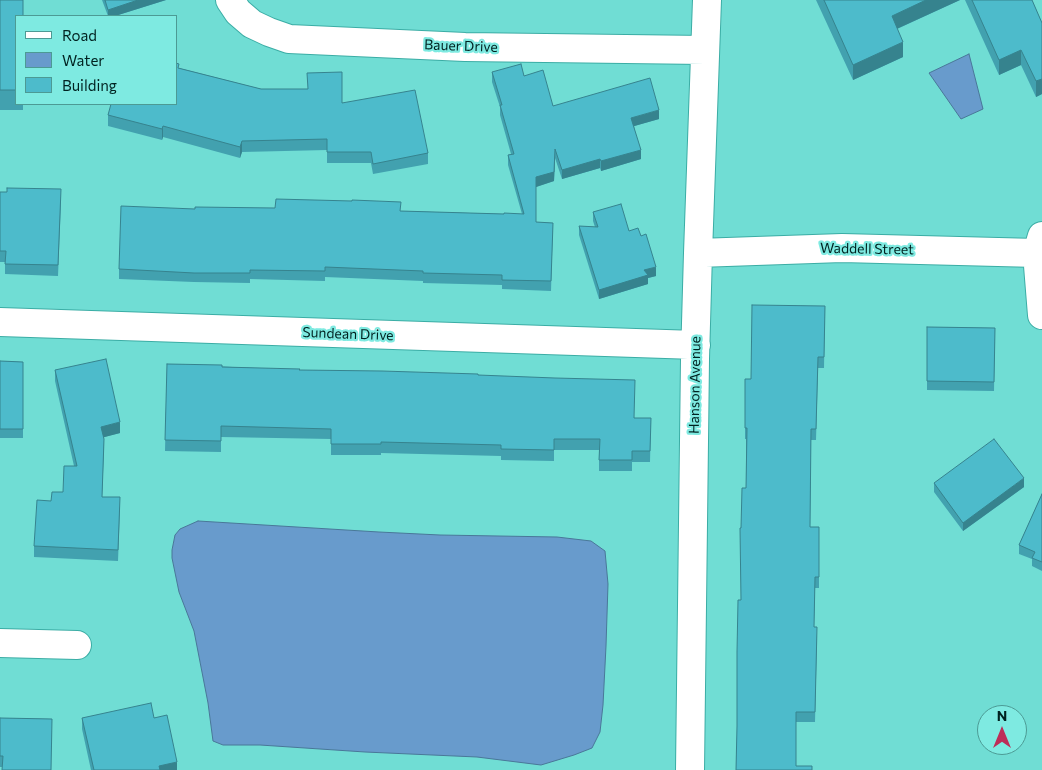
<!DOCTYPE html>
<html>
<head>
<meta charset="utf-8">
<style>
	body { margin:0 }
	#map { position:relative; width:1042px; height:770px; overflow:hidden; background:#70ddd4; font-family:Commissioner,sans-serif }
	canvas { display:block }
	.legend { position:absolute; left:15px; top:15px; width:162px; height:90px; box-sizing:border-box; background:#7eeae1; border:1px solid #4c9a94; margin:0; padding:6px 9px; list-style:none; font-size:15px; color:#002220 }
	.legend li { display:flex; align-items:center; gap:10px; height:25px }
	.legend b { width:25px; border:1px solid #4c9a94 }
	.north { position:absolute; left:977px; top:705px; width:50px; height:50px; box-sizing:border-box; background:#7eeae1; border:1px solid #4c9a94; border-radius:50%; rotate:0deg; font-size:14px; font-weight:700; line-height:20px; text-align:center; color:#002220 }
	.north::after { content:''; display:block; margin:auto; width:18px; height:22px; background:#bd2d58; clip-path:polygon(50% 0,100% 100%,50% 72%,0 100%) }
</style>
</head>
<body>
<div id="map">
<canvas width="1042" height="770"></canvas>
<ul class="legend">
<li><b style="height:6px;background:#fff"></b>Road</li>
<li><b style="height:14px;background:#689bcc"></b>Water</li>
<li><b style="height:14px;background:#4dbbcb"></b>Building</li>
</ul>
<div class="north">N</div>
</div>
<script>
const ctx = document.querySelector('canvas').getContext('2d');
ctx.lineJoin = 'round';
function paint(path, color) {
  ctx.fillStyle = color;
  ctx.fill(path, 'evenodd');
}
function poly(rows) {
  const path = new Path2D();
  for (const r of rows) {
    path.moveTo(r[0], r[1]);
    for (let i = 2; i < r.length; i += 2) path.lineTo(r[i], r[i + 1]);
  }
  return path;
}
function stroke(path, color, width, dash) {
  ctx.strokeStyle = color;
  ctx.lineWidth = width;
  ctx.lineCap = dash ? 'butt' : 'round';
  ctx.setLineDash(dash || []);
  ctx.stroke(path);
}
function label(font, color, halo, rows, align = 'center') {
  ctx.font = font + ' Commissioner,sans-serif';
  ctx.lineWidth = 4.5;
  ctx.setLineDash([]);
  ctx.textBaseline = 'middle';
  ctx.strokeStyle = halo;
  ctx.fillStyle = color;
  for (const [text, x, y, turn = 0] of rows) {
    ctx.save();
    ctx.translate(x, y);
    ctx.rotate((+turn || 0) * Math.PI / 180);
    ctx.textAlign = isNaN(turn) ? turn : align;
    if (halo) ctx.strokeText(text, 0, 0);
    ctx.fillText(text, 0, 0);
    ctx.restore();
  }
}
const water = poly([
	[969,54,983,109,961,119,929,73,969,54],
	[198,521,379,532,440,535,557,537,591,541,605,551,608,584,606,646,603,705,600,732,592,748,574,755,541,765,477,757,365,752,260,745,223,745,213,741,208,703,194,631,179,592,172,558,172,550,175,535,180,529,198,521]
]);
const minor = poly([
	[230,0,238,12,252,24,269,32,289,39,465,47,705,50],
	[1042,236,1037,253,1042,315],
	[698,253,842,248,1037,253],
	[0,322,696,345],
	[0,643,77,645],
	[690,770,695,359,698,253,707,0]
]);
const wall = poly([
	[0,0,16,16,16,104,23,104,23,110,0,110],
	[102,0,166,0,115,16,108,16],
	[816,0,960,0,897,29,903,57,853,80],
	[965,0,1032,0,1042,23,1042,94,1036,97,1021,65,999,75],
	[179,68,261,89,342,103,428,153,428,164,373,174,371,163,327,163,327,150,242,152,240,158,163,137,162,140,108,126,108,115],
	[492,72,524,76,553,106,659,119,634,126,641,159,601,171,600,168,562,179,555,158,554,181,536,187,536,222,553,223,551,291,502,289,502,285,423,283,423,281,325,277,325,281,250,279,250,283,194,282,119,279,119,269,195,209,401,211,504,214,522,214,508,165,508,155,511,154,500,115,500,107,492,82],
	[0,192,61,200,58,276,5,274,5,262,0,262],
	[593,212,629,231,641,236,656,276,648,278,648,284,599,299,579,235,579,226,595,227,593,221],
	[825,306,824,368,818,368,816,440,811,440,810,527,819,527,819,588,815,588,814,627,817,637,815,722,796,722,736,770,741,600,741,528,746,488,746,439,745,439,745,379,751,379],
	[927,327,995,328,994,391,927,390],
	[0,361,23,362,23,438,0,438],
	[167,364,299,370,478,375,635,418,651,418,650,462,632,462,632,471,599,471,599,450,554,450,554,461,501,460,501,456,381,453,381,455,331,455,331,439,221,437,221,452,165,451],
	[55,370,120,433,104,437,104,450,102,497,120,508,118,561,34,557,34,546,63,492,74,466,55,381],
	[934,483,1024,487,963,531,934,492],
	[1042,494,1042,571,1032,566,1032,559,1019,554,1019,545],
	[0,718,52,719,2,767,0,767],
	[82,718,154,718,177,770,91,770,82,729]
]);
const shadedWall = poly([
	[138,0,166,0,115,16,108,16,108,10],
	[926,0,960,0,892,31,892,16],
	[903,42,903,57,853,80,853,65],
	[1021,50,1021,65,999,75,999,60],
	[1042,79,1042,94,1036,97,1036,81],
	[659,110,659,119,631,127,631,118],
	[163,126,163,137,162,140,162,129],
	[242,141,242,152,240,158,240,147],
	[641,150,641,159,601,171,601,161],
	[555,158,554,181,536,187,536,177],
	[600,159,600,168,562,179,562,170],
	[656,267,656,276,648,278,648,284,599,299,599,290,644,270],
	[120,422,120,433,101,438,101,427],
	[1024,478,1024,487,963,531,963,523],
	[177,762,177,770,159,770,159,766]
]);
const building = poly([
	[0,0,23,0,23,16,16,16,16,90,0,90,0,0],
	[105,0,138,0,108,10,105,0],
	[824,0,926,0,892,16,903,42,853,65,824,0],
	[972,0,1032,0,1042,23,1042,79,1036,81,1021,50,999,60,972,0],
	[176,63,179,64,178,68,261,89,308,89,307,73,342,72,342,103,415,90,428,153,373,164,371,152,327,152,327,139,242,141,240,147,163,126,162,129,108,115,111,104,176,104,176,63],
	[521,64,524,76,543,70,553,106,650,78,659,110,631,118,641,150,601,161,600,159,562,170,555,149,554,172,536,177,536,222,553,223,551,281,502,280,502,275,423,273,423,271,325,267,325,271,250,270,250,273,194,273,119,269,121,206,195,209,195,207,275,208,276,199,352,201,352,200,401,202,400,211,504,214,504,213,524,214,508,155,514,154,500,105,502,105,492,72,521,64],
	[7,188,61,189,58,265,5,264,6,251,0,251,0,192,7,192,7,188],
	[621,204,629,231,638,228,641,236,646,234,656,267,644,270,648,275,599,290,579,226,598,227,593,212,621,204],
	[752,305,825,306,824,357,818,357,816,429,811,429,810,527,819,527,819,577,815,577,814,627,817,627,815,712,796,712,796,766,812,766,812,770,736,770,737,726,737,652,738,600,741,600,740,528,741,528,742,488,746,488,747,428,745,428,745,379,751,379,752,305],
	[927,327,995,328,994,382,927,381,927,327],
	[106,359,120,422,101,427,104,439,102,497,120,497,118,550,34,546,37,500,51,501,52,492,63,492,64,466,77,466,55,370,106,359],
	[0,361,23,362,23,429,0,429,0,361],
	[167,364,222,365,222,367,300,369,299,370,382,371,478,374,478,375,555,378,635,380,634,418,651,418,650,451,632,451,632,460,599,460,600,439,554,439,554,450,501,449,501,445,381,442,381,444,331,444,331,429,221,426,221,441,165,440,167,364],
	[994,439,1024,478,963,523,934,483,994,439],
	[1042,494,1042,562,1032,558,1035,552,1019,545,1042,494],
	[151,703,154,718,167,715,177,762,159,766,160,770,94,770,82,718,151,703],
	[0,718,52,719,51,770,2,770,3,756,0,756,0,718]
]);
const streetNames = [
	["Bauer Drive",461,46,2],
	["Waddell Street",867,249,1],
	["Sundean Drive",348,334,2],
	["Hanson Avenue",695,385,-89]
];
paint(water, '#689bcc');
stroke(water, '#497798', 1);
stroke(minor, '#3bada5', 30);
stroke(minor, '#fff', 28);
paint(wall, '#42a1af');
paint(shadedWall, '#36838e');
paint(building, '#4dbbcb');
stroke(building, '#36838e', 1);
label('14px', '#002220', '#7eeae1', streetNames);
</script>
</body>
</html>
